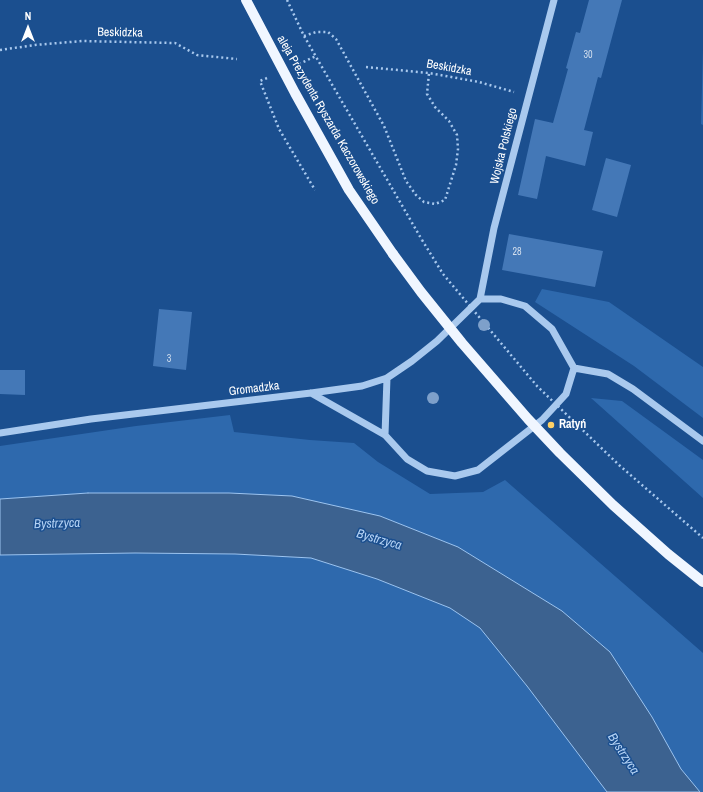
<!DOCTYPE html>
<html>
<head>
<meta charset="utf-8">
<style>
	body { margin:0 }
	#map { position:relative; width:703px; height:792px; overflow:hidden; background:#1b4f8f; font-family:"Archivo Narrow",sans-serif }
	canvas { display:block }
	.north { position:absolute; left:8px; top:8px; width:40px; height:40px; -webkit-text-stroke:3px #1b4f8f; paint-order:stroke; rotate:0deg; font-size:11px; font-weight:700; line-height:16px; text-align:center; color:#fff }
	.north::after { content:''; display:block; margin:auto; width:14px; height:18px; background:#fff; clip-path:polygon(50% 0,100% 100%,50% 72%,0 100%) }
</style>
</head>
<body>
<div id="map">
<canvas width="703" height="792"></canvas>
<div class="north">N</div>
</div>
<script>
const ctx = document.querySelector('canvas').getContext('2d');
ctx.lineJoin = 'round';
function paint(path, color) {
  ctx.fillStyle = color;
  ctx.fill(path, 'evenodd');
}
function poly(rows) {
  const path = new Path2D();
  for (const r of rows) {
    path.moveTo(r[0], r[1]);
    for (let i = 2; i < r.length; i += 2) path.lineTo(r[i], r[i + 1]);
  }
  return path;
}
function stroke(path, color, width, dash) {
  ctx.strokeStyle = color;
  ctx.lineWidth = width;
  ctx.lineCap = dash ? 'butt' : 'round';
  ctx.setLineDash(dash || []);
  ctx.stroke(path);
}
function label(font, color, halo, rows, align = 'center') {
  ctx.font = font + ' "Archivo Narrow",sans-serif';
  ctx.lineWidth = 3;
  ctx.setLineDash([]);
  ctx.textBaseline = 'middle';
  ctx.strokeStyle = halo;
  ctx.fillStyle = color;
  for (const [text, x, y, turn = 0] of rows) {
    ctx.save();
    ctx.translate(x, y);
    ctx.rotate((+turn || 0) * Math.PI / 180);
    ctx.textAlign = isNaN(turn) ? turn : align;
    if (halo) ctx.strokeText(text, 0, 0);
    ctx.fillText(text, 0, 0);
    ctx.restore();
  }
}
const green = poly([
	[703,49,703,125,701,124],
	[542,289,609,302,703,367,703,418,634,366,535,302],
	[591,398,622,401,703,460,703,498],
	[230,415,234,432,310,440,354,443,378,462,430,494,483,492,505,480,703,653,703,792,700,792,681,769,652,717,562,611,458,547,380,516,229,493,88,493,0,499,0,446,136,426],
	[135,553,235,554,311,558,377,579,450,608,480,628,527,686,607,792,0,792,0,555]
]);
const water = poly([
	[88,493,229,493,292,496,380,516,458,547,562,611,610,652,652,717,681,769,700,792,607,792,527,686,480,628,450,608,377,579,311,558,235,554,135,553,0,555,0,499,88,493]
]);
const building = poly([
	[589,0,622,0,601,78,598,77,584,130,593,132,585,166,546,156,537,199,518,195,535,119,553,123,568,69,566,68,576,32,580,33],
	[606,158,631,165,617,217,592,210],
	[509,234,603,251,595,287,502,270],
	[159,309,192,312,186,370,153,366],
	[0,370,25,370,25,395,0,394]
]);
const path = poly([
	[287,0,304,36,422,240],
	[304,36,316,32,328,32,336,39,384,126,406,181,416,195,424,202,435,204,445,200,456,165,458,149,457,135,449,121,435,107,427,94,429,73],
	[0,50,35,45,82,41,175,43,197,55,237,59],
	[299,64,316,56],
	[366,67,429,73,479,82,514,92],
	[267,78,260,81,279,129,315,190]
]);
const minor = poly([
	[480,299,494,228,554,0],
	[574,368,608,374,633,389,703,441],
	[311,393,385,435,407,459,427,471,455,476,478,470,542,420,566,394,574,368,552,329,525,306,501,299,480,299],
	[0,433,91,419,311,393,362,386,387,378,412,361,437,341,480,299],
	[385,435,387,378]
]);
const major = poly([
	[246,0,295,93,349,190,393,254]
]);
const pathBridge = poly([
	[422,240,443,274,537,386,619,465,703,538]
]);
const majorBridge = poly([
	[393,254,421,292,462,343,528,419,560,453,613,505,668,554,703,582]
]);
const trees = [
	[484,325],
	[433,398]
];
const markers = [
	[551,425,4,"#ffd166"]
];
const numberNames = [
	["30",588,55],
	["28",517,252],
	["3",169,359]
];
const streetNames = [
	["Beskidzka",120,33,1],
	["Beskidzka",449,68,10],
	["aleja Prezydenta Ryszarda Kaczorowskiego",328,120,60],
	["Wojska Polskiego",504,146,-76],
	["Gromadzka",254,389,-7]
];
const poiNames = [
	["Ratyń",559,425]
];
const waterNames = [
	["Bystrzyca",57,524,-2],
	["Bystrzyca",379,540,16],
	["Bystrzyca",623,754,57]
];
paint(green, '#2e69ad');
paint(water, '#3c6290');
stroke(water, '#9cc4f0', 1);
paint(building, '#4478b7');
stroke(path, '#a9c9ee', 2.5, [2, 3]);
stroke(minor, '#a9c9ee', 7);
stroke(major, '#f0f6ff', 10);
stroke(pathBridge, '#a9c9ee', 2.5, [2, 3]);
stroke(majorBridge, '#f0f6ff', 10);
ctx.fillStyle = '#7ea0ca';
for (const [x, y] of trees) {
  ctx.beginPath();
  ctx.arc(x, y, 6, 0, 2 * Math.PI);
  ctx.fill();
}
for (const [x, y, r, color] of markers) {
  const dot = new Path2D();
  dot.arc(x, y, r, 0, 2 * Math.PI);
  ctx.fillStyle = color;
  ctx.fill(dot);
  stroke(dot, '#1b4f8f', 1.5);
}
label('10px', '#d0dded', null, numberNames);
label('12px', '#fff', '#1b4f8f', streetNames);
label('bold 12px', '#fff', '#1b4f8f', poiNames, 'left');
label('italic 13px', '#b5d3f5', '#1b4f8f', waterNames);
</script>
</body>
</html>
